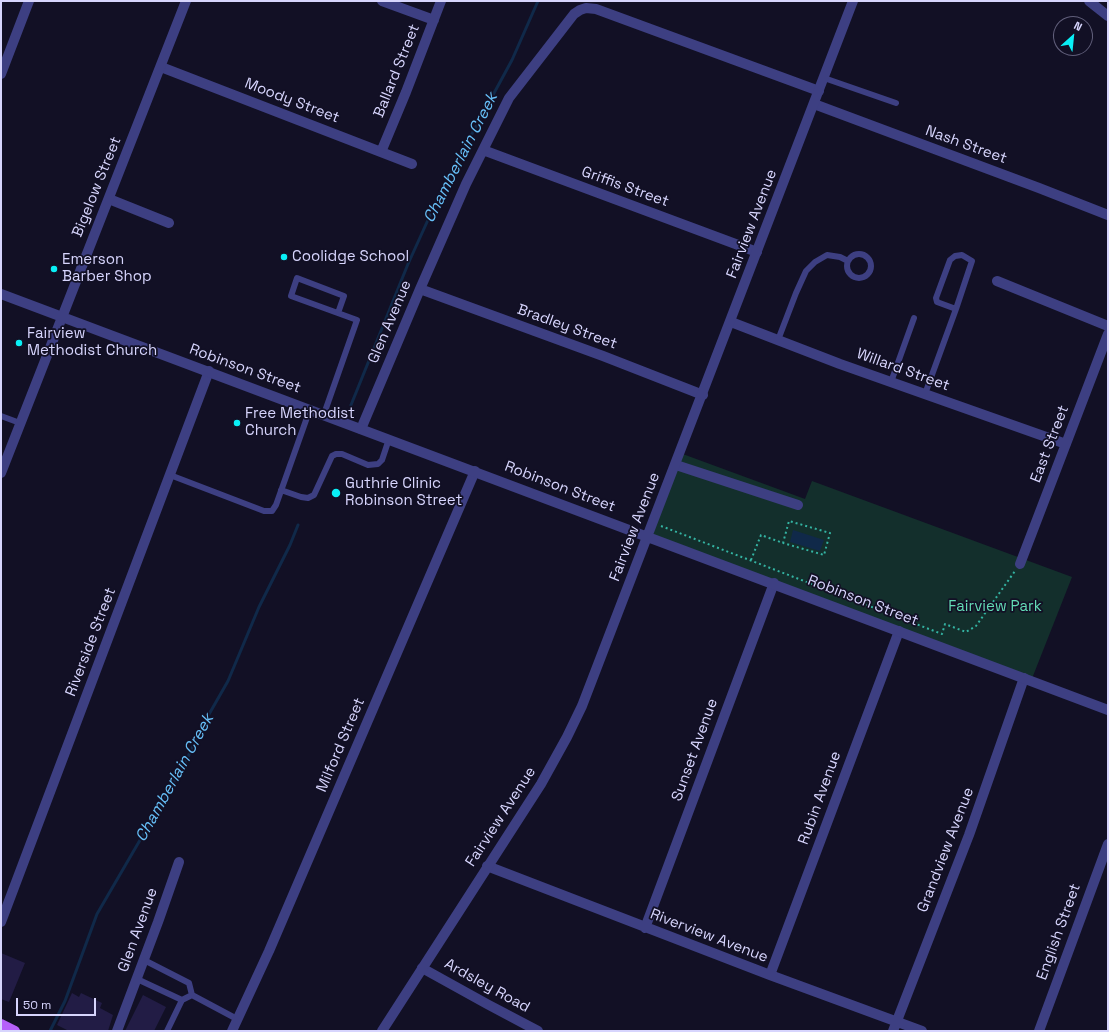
<!DOCTYPE html>
<html>
<head>
<meta charset="utf-8">
<style>
	body { margin:0 }
	#map { position:relative; width:1109px; height:1032px; overflow:hidden; background:#121025; font-family:"Space Grotesk",sans-serif }
	canvas { display:block }
	.frame { position:absolute; inset:0; border:2px solid #d7d5fd; pointer-events:none }
	.north { position:absolute; left:1053px; top:16px; width:40px; height:40px; box-sizing:border-box; background:#121025; border:1px solid #615f7b; border-radius:50%; rotate:27deg; font-size:11px; font-weight:700; line-height:16px; text-align:center; color:#d7d5fd }
	.north::after { content:''; display:block; margin:auto; width:14px; height:18px; background:#09eff6; clip-path:polygon(50% 0,100% 100%,50% 72%,0 100%) }
	.scale { position:absolute; left:16px; top:998px; width:80px; height:18px; box-sizing:border-box; border:2px solid #d7d5fd; border-top:0; padding-left:5px; font-size:12px; line-height:14px; white-space:nowrap; color:#d7d5fd; -webkit-text-stroke:3px #121025; paint-order:stroke }
</style>
</head>
<body>
<div id="map">
<canvas width="1109" height="1032"></canvas>
<div class="frame"></div>
<div class="north">N</div>
<div class="scale">50 m</div>
</div>
<script>
const ctx = document.querySelector('canvas').getContext('2d');
ctx.lineJoin = 'round';
function paint(path, color) {
  ctx.fillStyle = color;
  ctx.fill(path, 'evenodd');
}
function poly(rows) {
  const path = new Path2D();
  for (const r of rows) {
    if (r.length === 3) {
      path.moveTo(r[0] + r[2], r[1]);
      path.arc(r[0], r[1], r[2], 0, 2 * Math.PI);
      continue;
    }
    path.moveTo(r[0], r[1]);
    for (let i = 2; i < r.length; i += 2) path.lineTo(r[i], r[i + 1]);
  }
  return path;
}
function stroke(path, color, width, dash) {
  ctx.strokeStyle = color;
  ctx.lineWidth = width;
  ctx.lineCap = dash ? 'butt' : 'round';
  ctx.setLineDash(dash || []);
  ctx.stroke(path);
}
function label(font, color, halo, rows, align = 'center') {
  ctx.font = font + ' "Space Grotesk",sans-serif';
  ctx.lineWidth = 3.5;
  ctx.setLineDash([]);
  ctx.textBaseline = 'middle';
  ctx.strokeStyle = halo;
  ctx.fillStyle = color;
  for (const [text, x, y, turn = 0] of rows) {
    ctx.save();
    ctx.translate(x, y);
    ctx.rotate((+turn || 0) * Math.PI / 180);
    ctx.textAlign = isNaN(turn) ? turn : align;
    if (halo) ctx.strokeText(text, 0, 0);
    ctx.fillText(text, 0, 0);
    ctx.restore();
  }
}
const green = poly([
	[680,453,805,499,812,481,1072,577,1031,681,648,536]
]);
const water = poly([
	[793,530,824,540,820,551,790,542]
]);
const stream = poly([
	[351,405,408,264,442,189,512,60,538,1],
	[50,1031,65,1001,97,914,186,761,204,723,228,681,259,607,290,545,298,525]
]);
const building = poly([
	[1,953,25,963,9,1002,1,999],
	[72,993,79,997,81,993,102,1003,100,1008,113,1015,108,1031,69,1031,57,1025],
	[143,995,166,1007,154,1031,125,1031]
]);
const path = poly([
	[661,526,942,634,945,624,966,632,976,626,1015,571],
	[751,560,761,535,783,543,789,521,830,533,824,555,783,543]
]);
const service = poly([
	[824,78,896,103],
	[859,266,12],
	[778,340,796,293,806,271,815,262,827,255,840,257,848,261],
	[891,382,914,318],
	[925,394,956,309,972,261,962,255,955,256,950,260,936,298,937,302,956,309],
	[324,414,357,320,291,296,297,278,344,296,338,313],
	[1,416,20,423],
	[170,475,264,511,272,511,276,505,310,409],
	[281,490,301,497,308,498,314,495,332,456,336,454,342,454,368,465,378,464,382,460,389,439],
	[144,960,189,983,192,995,237,1019],
	[137,979,182,1000,192,995],
	[167,1031,182,1000]
]);
const minor = poly([
	[382,1,434,20],
	[1089,1,1108,16],
	[161,67,412,164],
	[1,74,29,1],
	[814,104,1039,188,1108,215],
	[483,150,757,252],
	[381,152,406,92,441,1],
	[109,199,169,223],
	[997,281,1108,326],
	[420,289,603,356,703,395],
	[731,322,840,364,1066,444],
	[361,429,420,289,466,184,509,98,574,14,580,10,586,8,596,9,819,91],
	[676,465,798,505],
	[1020,564,1108,334],
	[487,866,770,975,922,1031],
	[1,922,209,371],
	[645,928,774,583],
	[422,968,487,1004,538,1031],
	[770,975,899,631],
	[117,1031,158,922,179,862],
	[232,1031,269,951,475,471],
	[893,1031,969,835,1024,678],
	[1039,1031,1108,844]
]);
const tertiary = poly([
	[1,294,1108,710],
	[1,473,186,1],
	[382,1031,541,784,567,737,582,706,853,1]
]);
const primary = poly([
	[1,1024,15,1031]
]);
const markers = [
	[284,257,4,"#09eff6"],
	[54,269,4,"#09eff6"],
	[19,343,4,"#09eff6"],
	[237,423,4,"#09eff6"],
	[336,493,5,"#09eff6"]
];
const streetNames = [
	["Ballard Street",397,71,-68],
	["Moody Street",292,101,21],
	["Nash Street",966,145,20],
	["Bigelow Street",97,187,-68],
	["Griffis Street",625,187,20],
	["Fairview Avenue",752,224,-69],
	["Glen Avenue",390,322,-67],
	["Bradley Street",567,327,20],
	["Robinson Street",245,369,20],
	["Willard Street",903,370,20],
	["East Street",1050,444,-69],
	["Robinson Street",560,487,21],
	["Fairview Avenue",635,527,-69],
	["Robinson Street",863,601,21],
	["Riverside Street",91,642,-69],
	["Milford Street",341,745,-67],
	["Sunset Avenue",695,750,-70],
	["Rubin Avenue",820,798,-70],
	["Fairview Avenue",501,817,-57],
	["Grandview Avenue",946,850,-69],
	["Glen Avenue",138,930,-70],
	["English Street",1059,932,-70],
	["Riverview Avenue",709,936,21],
	["Ardsley Road",487,986,29]
];
const poiNames = [
	["Coolidge School",292,257],
	["Emerson",62,260],
	["Barber Shop",62,277],
	["Fairview",27,334],
	["Methodist Church",27,351],
	["Free Methodist",245,414],
	["Church",245,431],
	["Guthrie Clinic",345,484],
	["Robinson Street",345,501]
];
const parkNames = [
	["Fairview Park",995,607]
];
const waterNames = [
	["Chamberlain Creek",461,158,-63],
	["Chamberlain Creek",175,778,-61]
];
paint(green, '#132f2c');
paint(water, '#102949');
stroke(stream, '#102949', 3);
paint(building, '#221c45');
stroke(path, '#34b3a2', 2, [2, 3]);
stroke(service, '#3d3f82', 6);
stroke(minor, '#3d3f82', 10);
stroke(tertiary, '#3d3f82', 10);
stroke(primary, '#b560f9', 10);
for (const [x, y, r, color] of markers) {
  const dot = new Path2D();
  dot.arc(x, y, r, 0, 2 * Math.PI);
  ctx.fillStyle = color;
  ctx.fill(dot);
  stroke(dot, '#121025', 1.5);
}
label('15px', '#d7d5fd', '#121025', streetNames);
label('15px', '#d7d5fd', '#121025', poiNames, 'left');
label('15px', '#63dbb5', '#121025', parkNames);
label('italic 16px', '#67c0f9', '#121025', waterNames);
</script>
</body>
</html>
